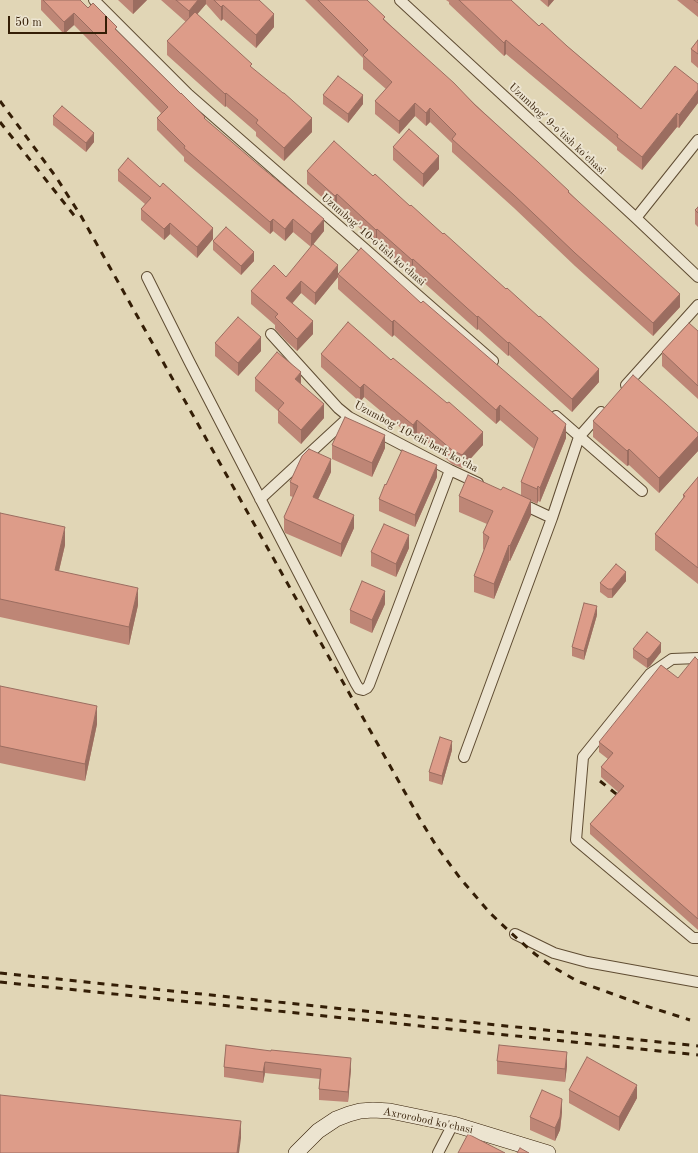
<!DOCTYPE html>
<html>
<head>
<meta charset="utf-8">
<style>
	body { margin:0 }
	#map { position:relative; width:698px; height:1153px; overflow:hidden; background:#e1d6b6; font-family:"Old Standard TT",serif }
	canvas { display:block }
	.scale { position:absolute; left:8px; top:16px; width:99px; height:18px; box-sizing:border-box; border:2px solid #341e06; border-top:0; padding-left:5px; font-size:12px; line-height:14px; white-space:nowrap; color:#341e06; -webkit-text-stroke:3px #ece4d0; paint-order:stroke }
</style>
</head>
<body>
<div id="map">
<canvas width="698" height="1153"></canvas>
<div class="scale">50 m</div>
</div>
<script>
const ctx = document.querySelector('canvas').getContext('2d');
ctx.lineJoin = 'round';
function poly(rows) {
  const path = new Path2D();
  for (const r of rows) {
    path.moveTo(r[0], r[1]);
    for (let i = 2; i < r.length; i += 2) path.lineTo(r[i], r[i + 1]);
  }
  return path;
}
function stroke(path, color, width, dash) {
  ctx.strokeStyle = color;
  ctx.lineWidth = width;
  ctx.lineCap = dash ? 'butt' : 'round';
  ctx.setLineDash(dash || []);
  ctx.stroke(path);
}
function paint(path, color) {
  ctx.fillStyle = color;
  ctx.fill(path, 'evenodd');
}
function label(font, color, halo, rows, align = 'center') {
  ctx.font = font + ' "Old Standard TT",serif';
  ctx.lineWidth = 4;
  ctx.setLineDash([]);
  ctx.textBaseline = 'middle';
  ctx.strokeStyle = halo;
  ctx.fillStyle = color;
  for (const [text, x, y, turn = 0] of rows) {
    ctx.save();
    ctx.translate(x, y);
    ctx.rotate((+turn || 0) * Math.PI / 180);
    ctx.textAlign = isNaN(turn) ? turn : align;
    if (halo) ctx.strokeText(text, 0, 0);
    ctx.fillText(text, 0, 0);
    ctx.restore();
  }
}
const street = poly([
	[94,0,188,94,493,361],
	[400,0,636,218,698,277],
	[636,218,698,140],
	[147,277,189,361,356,684,359,689,363,690,367,688,369,685,450,470],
	[271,334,338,408,349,417,450,470,478,483],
	[626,385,698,305],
	[556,416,642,491],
	[260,499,349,417],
	[520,503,552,518],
	[698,658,672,659,650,674,583,757,576,840,693,938,698,938],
	[464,757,552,518,579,437,601,412],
	[515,934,554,953,587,962,698,982],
	[438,1153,453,1124]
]);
const secondary = poly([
	[296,1153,318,1131,336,1119,349,1114,360,1111,373,1110,390,1111,453,1124,548,1153]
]);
const rail = poly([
	[0,101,56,177,81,216,421,821,437,847,460,878,490,913,511,933,535,954,553,967,577,981,646,1006,690,1020],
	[0,122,77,219],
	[600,781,625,801],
	[0,973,698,1046],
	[0,982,698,1055]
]);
const wall = poly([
	[41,0,80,0,88,8,117,31,205,119,324,231,311,247,293,232,285,241,273,231,270,234,184,161,184,157,157,130,157,118,161,113,74,25,64,34,41,10],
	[118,0,147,0,133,14],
	[161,0,259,0,274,27,256,48,223,19,221,21,206,4,197,14,252,68,312,132,284,161,256,136,256,132,226,106,225,107,167,55,167,41,186,22],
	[305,0,367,0,385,20,569,192,680,307,653,336,575,266,514,208,452,152,452,143,430,122,426,126,415,116,399,134,375,114,375,101,386,89,363,69,363,58],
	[446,0,511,0,539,26,567,46,641,109,698,84,698,103,679,128,677,127,642,170,617,150,617,147,506,54,504,56,449,4,449,2],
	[540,0,554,0,548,7],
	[677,0,698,0,698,17],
	[698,40,698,68,691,62,691,49],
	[323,95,363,104,348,123,323,104],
	[53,116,94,142,86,152,53,125],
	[393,147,439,169,423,187,393,160],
	[118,170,213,239,197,258,170,234,164,240,141,220,141,209,145,204,118,181],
	[307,171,599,382,572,412,509,355,508,356,478,329,477,330,413,273,412,274,377,242,376,243,337,207,335,209,307,184],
	[698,207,698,227,695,224,695,210],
	[213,241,254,261,241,275,213,250],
	[338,274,566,438,540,502,538,501,537,504,531,501,531,515,510,561,509,561,494,599,474,592,474,576,484,550,483,549,483,533,487,524,459,512,459,496,501,490,521,495,521,482,534,449,500,420,496,424,394,335,392,337,338,289],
	[286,277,338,277,315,305,301,293,292,304,313,334,297,351,286,341,275,329,275,325,251,304,251,291],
	[698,331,698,399,662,366,662,352],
	[215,343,261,351,238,376,215,356],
	[321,354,483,445,462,468,452,464,417,433,413,438,364,397,360,402,321,367],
	[255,378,301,384,324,418,301,444,278,423,278,411,255,391],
	[593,421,698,433,698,451,659,493,629,465,627,466,593,437],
	[332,445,385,448,372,477,332,459],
	[331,472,318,499,354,528,341,557,285,533,284,530,284,517,293,497,290,496,290,482],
	[437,477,415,527,379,511,379,499],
	[698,477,698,584,655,550,655,534,683,498,683,495],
	[0,513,65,545,59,571,138,605,129,645,0,617],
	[409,548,396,577,371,566,371,552],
	[626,581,612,598,608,598,600,592,600,583],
	[385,604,372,633,350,623,350,610],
	[597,615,584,660,572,656,572,647],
	[633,649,661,652,650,666,647,668,633,658],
	[698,660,698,930,590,834,590,824,618,792,601,777,601,767,608,759,599,752,599,742,678,678],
	[0,686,97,724,85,781,0,763],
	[452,750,442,785,429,781,429,772],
	[226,1045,351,1069,348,1102,319,1100,319,1089,320,1079,265,1073,263,1083,224,1077,224,1067],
	[497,1061,567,1066,565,1082,497,1074],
	[569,1090,637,1098,619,1131,569,1103],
	[562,1112,560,1130,555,1141,530,1130,530,1117]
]);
const shadedWall = poly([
	[133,0,147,0,133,14],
	[198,0,206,0,206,4,189,24,189,11],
	[548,0,554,0,548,7],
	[223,5,223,19,221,21,221,7],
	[74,13,74,25,64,34,64,22],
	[274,14,274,27,256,48,256,35],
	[506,40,506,54,504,56,504,43],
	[698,90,698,103,679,128,679,115],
	[226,93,226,106,225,107,225,94],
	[363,95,363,104,348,123,348,114],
	[415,103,415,116,399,134,399,121],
	[430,108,430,122,426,126,426,113],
	[677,113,677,127,642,170,642,157],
	[312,118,312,132,284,161,284,148],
	[94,133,94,142,86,152,86,143],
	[439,156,439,169,423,187,423,174],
	[337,194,337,207,335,209,335,196],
	[273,219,273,231,270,234,270,222],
	[293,219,293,232,285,241,285,229],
	[324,219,324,231,311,247,311,234],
	[170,223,170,234,164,240,164,229],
	[213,228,213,239,197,258,197,247],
	[377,229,377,242,376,243,376,230],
	[254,252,254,261,241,275,241,266],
	[413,259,413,273,412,274,412,260],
	[338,265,338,277,315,305,315,293],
	[301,281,301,293,286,310,286,298],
	[680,294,680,307,653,336,653,323],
	[478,316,478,329,477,330,477,317],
	[394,320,394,335,392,337,392,322],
	[313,321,313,334,297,351,297,339],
	[261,337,261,351,238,376,238,363],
	[509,342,509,355,508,356,508,343],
	[599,369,599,382,572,412,572,399],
	[301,372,301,385,295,379],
	[364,384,364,397,360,402,360,388],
	[324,404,324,418,301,444,301,430],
	[500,405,500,420,496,424,496,410],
	[417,420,417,433,413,438,413,425],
	[566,424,566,438,540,502,540,488],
	[483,432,483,445,462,468,462,455],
	[385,435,385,448,372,477,372,463],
	[698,436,698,451,659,493,659,478],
	[629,449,629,465,627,466,627,451],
	[331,459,331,472,313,510,313,497],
	[437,465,437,477,415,527,415,515],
	[538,486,538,501,537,504,537,489],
	[531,500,531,515,510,561,510,546],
	[354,515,354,528,341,557,341,544],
	[65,527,65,545,55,587,55,570],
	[409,535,409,548,396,577,396,564],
	[509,545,509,561,494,599,494,584],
	[626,572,626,581,612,598,612,589],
	[138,588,138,605,129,645,129,627],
	[385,591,385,604,372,633,372,620],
	[597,606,597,615,584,660,584,651],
	[661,643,661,652,650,666,647,668,647,659],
	[97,706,97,724,85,781,85,764],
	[452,741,452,750,442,785,442,776],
	[567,1052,567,1066,565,1082,565,1069],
	[351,1058,351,1069,348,1102,348,1092],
	[265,1062,265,1073,263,1083,263,1072],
	[637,1085,637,1098,619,1131,619,1117],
	[562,1099,562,1112,560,1130,555,1141,555,1128],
	[241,1121,241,1138,239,1153,237,1153]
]);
const building = poly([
	[43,0,80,0,88,8,93,3,117,27,115,29,181,94,181,93,205,117,204,118,261,167,324,219,311,234,293,219,285,229,273,219,270,222,184,148,185,146,157,118,168,107,74,13,64,22,43,0],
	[176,0,198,0,189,11,176,0],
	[214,0,259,0,274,14,256,35,223,5,221,7,214,0],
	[318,0,367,0,385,17,383,19,454,83,475,105,538,162,569,191,568,192,680,294,653,323,575,253,514,195,452,139,456,134,430,108,426,113,415,103,399,121,375,101,392,82,363,55,368,50,318,0],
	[459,0,511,0,539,26,542,23,567,46,641,109,675,66,698,84,698,90,679,115,677,113,642,157,617,137,618,135,506,40,504,43,459,0],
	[694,0,698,0,698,3,694,0],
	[195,12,252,64,250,66,283,93,284,93,312,118,284,148,256,123,258,120,226,93,225,94,167,41,195,12],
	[698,40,698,54,691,49,698,40],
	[338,76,363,95,348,114,323,95,338,76],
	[62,106,94,133,86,143,53,116,62,106],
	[409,129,439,156,423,174,393,147,409,129],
	[334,141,373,176,375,174,410,206,411,205,443,234,444,233,506,289,507,288,539,317,540,316,599,369,572,399,509,342,508,343,478,316,477,317,413,259,412,260,377,229,376,230,337,194,335,196,307,171,334,141],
	[128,158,160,187,163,183,213,228,197,247,170,223,164,229,141,209,151,198,118,170,128,158],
	[698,207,698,213,695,210,698,207],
	[226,227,254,252,241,266,213,241,226,227],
	[313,244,338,265,315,293,301,281,286,298,313,321,297,339,275,317,278,314,251,291,274,265,286,277,313,244],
	[361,248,421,303,423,301,566,424,540,488,538,486,537,489,521,482,538,438,500,405,496,410,394,320,392,322,338,274,361,248],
	[238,317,261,337,238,363,215,343,238,317],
	[348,322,391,360,393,358,447,403,449,402,483,432,462,455,452,450,417,420,413,425,364,384,360,388,321,354,348,322],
	[689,323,698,331,698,386,662,352,689,323],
	[277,352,301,372,295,379,324,404,301,430,278,410,284,403,255,378,277,352],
	[633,375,666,404,698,433,698,436,659,478,629,449,627,451,593,421,633,375],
	[345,417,385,435,372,463,332,445,345,417],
	[309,449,331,459,313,497,354,515,341,544,285,519,284,517,298,486,290,482,302,456,309,449],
	[402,450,437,465,415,515,379,499,385,484,386,485,402,450],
	[468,475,501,490,503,487,531,500,510,546,509,545,494,584,474,576,489,537,483,533,493,511,459,496,468,475],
	[698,477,698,568,655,534,685,496,683,495,698,477],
	[0,513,65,527,55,570,138,588,129,627,0,599,0,513],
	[384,524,409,535,396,564,371,552,384,524],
	[616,564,626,572,612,589,608,589,600,583,616,564],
	[362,581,385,591,372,620,350,610,362,581],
	[584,603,597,606,584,651,572,647,584,603],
	[647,632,661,643,650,657,647,659,633,649,647,632],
	[695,657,698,660,698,919,590,824,624,786,601,767,613,753,599,742,661,665,678,678,695,657],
	[0,686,97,706,85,764,0,746,0,686],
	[440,737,452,741,442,776,429,772,440,737],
	[226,1045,271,1051,271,1050,351,1058,348,1092,319,1089,321,1069,265,1062,263,1072,224,1067,226,1045],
	[499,1045,567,1052,565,1069,497,1061,499,1045],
	[587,1057,637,1085,619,1117,569,1090,587,1057],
	[542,1090,562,1099,560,1117,555,1128,530,1117,542,1090],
	[0,1095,241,1121,237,1153,0,1153,0,1095],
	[468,1134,505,1153,458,1153,468,1134],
	[520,1148,529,1153,517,1153,520,1148]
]);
const streetNames = [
	["Uzumbog' 9-o'tish ko'chasi",557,129,43],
	["Uzumbog' 10-o'tish ko'chasi",373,240,41],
	["Uzumbog' 10-chi berk ko'cha",416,437,28],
	["Axrorobod ko'chasi",428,1121,12]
];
stroke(street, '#5f4c32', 12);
stroke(secondary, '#341e06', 16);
stroke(street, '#ece4d0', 10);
stroke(secondary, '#ece4d0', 15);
stroke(rail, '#341e06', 3, [7, 7]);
paint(wall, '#be8676');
paint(shadedWall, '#9b6d60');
paint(building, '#dd9c89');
stroke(building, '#9b6d60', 1);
label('11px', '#341e06', '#ece4d0', streetNames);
</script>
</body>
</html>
